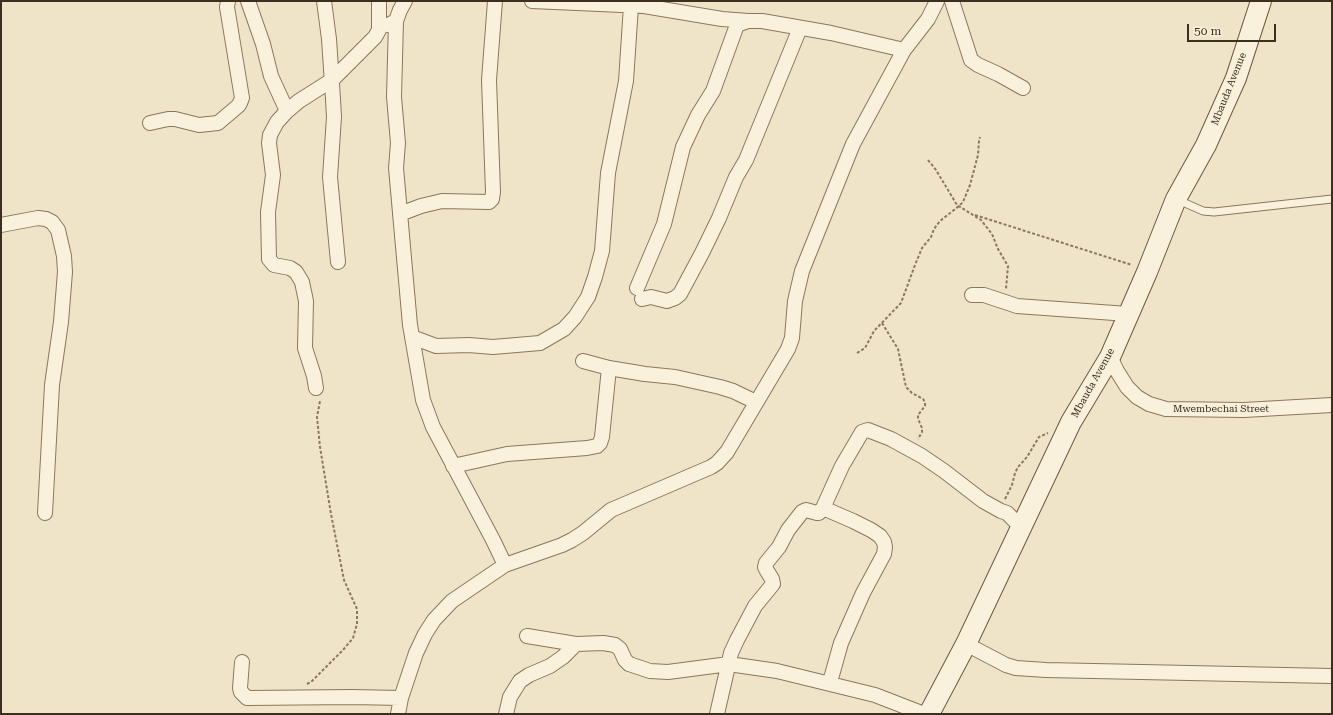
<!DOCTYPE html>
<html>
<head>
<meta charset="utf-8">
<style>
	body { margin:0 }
	#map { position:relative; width:1333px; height:715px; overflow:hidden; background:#f0e4c8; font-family:"Roboto Serif",serif }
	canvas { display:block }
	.frame { position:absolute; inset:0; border:2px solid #3d2e20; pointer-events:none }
	.scale { position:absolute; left:1187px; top:24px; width:89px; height:18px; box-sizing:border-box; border:2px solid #3d2e20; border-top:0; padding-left:5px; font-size:12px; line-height:14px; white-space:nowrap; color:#3d2e20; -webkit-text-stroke:3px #f7eed8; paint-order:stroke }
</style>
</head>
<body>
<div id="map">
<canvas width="1333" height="715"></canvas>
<div class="frame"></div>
<div class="scale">50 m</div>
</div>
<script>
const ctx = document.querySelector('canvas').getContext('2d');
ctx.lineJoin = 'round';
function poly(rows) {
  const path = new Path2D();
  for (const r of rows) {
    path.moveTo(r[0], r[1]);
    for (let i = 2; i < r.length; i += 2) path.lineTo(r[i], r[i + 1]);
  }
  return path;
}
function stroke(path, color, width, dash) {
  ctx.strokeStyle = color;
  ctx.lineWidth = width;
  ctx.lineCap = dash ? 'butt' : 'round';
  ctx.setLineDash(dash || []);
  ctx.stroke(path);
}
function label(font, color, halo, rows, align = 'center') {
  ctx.font = font + ' "Roboto Serif",serif';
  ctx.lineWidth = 3;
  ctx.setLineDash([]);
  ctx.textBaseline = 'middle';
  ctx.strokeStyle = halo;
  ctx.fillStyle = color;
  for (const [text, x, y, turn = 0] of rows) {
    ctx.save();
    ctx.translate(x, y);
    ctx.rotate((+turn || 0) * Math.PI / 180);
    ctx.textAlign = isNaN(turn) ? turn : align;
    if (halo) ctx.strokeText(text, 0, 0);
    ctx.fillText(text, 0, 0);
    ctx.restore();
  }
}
const path = poly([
	[928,160,936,170,957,205,981,220,992,234,998,249,1008,266,1006,289],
	[975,215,1132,265],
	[882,323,898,349,906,387,912,393,923,399,925,402,925,406,918,415,918,419,922,428,922,432,918,439],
	[857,353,865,348,874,331,901,303,915,265,922,248,931,237,934,229,940,221,959,206,963,202,970,185,978,155,979,141,980,137],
	[1005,499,1012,485,1015,473,1018,467,1027,457,1039,437,1048,433],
	[307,684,311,682,343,650,353,638,357,624,357,609,344,580,331,514,320,447,317,417,320,401]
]);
const lane = poly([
	[1178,200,1203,211,1214,212,1332,199]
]);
const street = poly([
	[248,1,263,44,271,76,287,111],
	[324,1,329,39,333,99,334,117,330,177,338,262],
	[532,1,644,6,722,19,748,21],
	[952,1,971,60,978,65,998,74,1023,88],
	[396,21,394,97,398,143,396,168,410,325,423,400,433,427,493,540,505,565],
	[388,25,396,21,400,10,405,1],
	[150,123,168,119,175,119,199,125,218,123,238,106,240,103,242,98,227,7,228,1],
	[400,214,421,206,442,201,489,202,492,199,493,192,489,80,495,1],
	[1,225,38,218,46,219,52,222,58,230,64,256,65,272,61,322,52,385,45,513],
	[637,288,664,224,683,147,698,115,713,91,737,25,748,21,762,21,831,33,904,50],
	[972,295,984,295,1017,306,1128,314],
	[642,299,651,297,667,301,675,298,680,294,702,253,719,218,736,177,746,160,800,28],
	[412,337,436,346,469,345,493,347,540,343,564,329,575,317,588,297,595,277,602,251,608,173,626,81,631,6],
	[1110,357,1117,371,1127,387,1137,397,1149,404,1166,409,1244,410,1332,405],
	[583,361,609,368,645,374,675,377,720,387,733,391,756,402],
	[316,388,314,376,305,348,306,301,302,282,296,272,290,268,274,265,269,259,268,212,273,175,269,143,270,135,277,122,287,111,299,101,332,80,375,37,379,30,379,1],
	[453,466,507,454,587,448,597,446,600,443,602,437,609,368],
	[823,508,853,521,871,530,880,536,884,542,885,547,884,554,863,593,841,643,832,675,829,683],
	[527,636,576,644,603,643,615,645,620,649,625,660,629,664,650,671,668,672,729,664,777,671,875,695,924,714],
	[966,644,1006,665,1016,668,1046,670,1332,676],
	[242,662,240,688,241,692,247,698,352,697,401,698],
	[398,714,401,698,416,653,425,634,434,620,452,601,505,565,562,545,572,540,583,533,611,510,711,467,717,463,727,452,788,349,792,338,795,301,802,271,853,144,904,50,928,19,937,1],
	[506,714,510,697,520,681,529,675,550,666,563,657,576,644],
	[717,714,731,653,737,640,755,606,773,584,772,579,767,571,765,567,766,563,779,547,788,530,802,512,806,510,817,513,819,513,823,508,842,466,862,432,868,430,891,439,922,456,944,471,983,501,1001,511,1007,513,1022,528]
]);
const secondary = poly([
	[929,714,966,644,1071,422,1110,357,1147,272,1176,199,1206,145,1236,78,1261,1]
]);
const streetNames = [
	["Mbauda Avenue",1229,89,-68],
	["Mbauda Avenue",1093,383,-61],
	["Mwembechai Street",1221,409]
];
stroke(lane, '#8d765c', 9);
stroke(street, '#8d765c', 16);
stroke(secondary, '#6f573f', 22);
stroke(path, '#8d765c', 2, [3, 2]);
stroke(lane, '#faf1dc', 7);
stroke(street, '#faf1dc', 14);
stroke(secondary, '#faf1dc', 20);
label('10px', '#3d2e20', '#f7eed8', streetNames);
</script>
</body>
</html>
